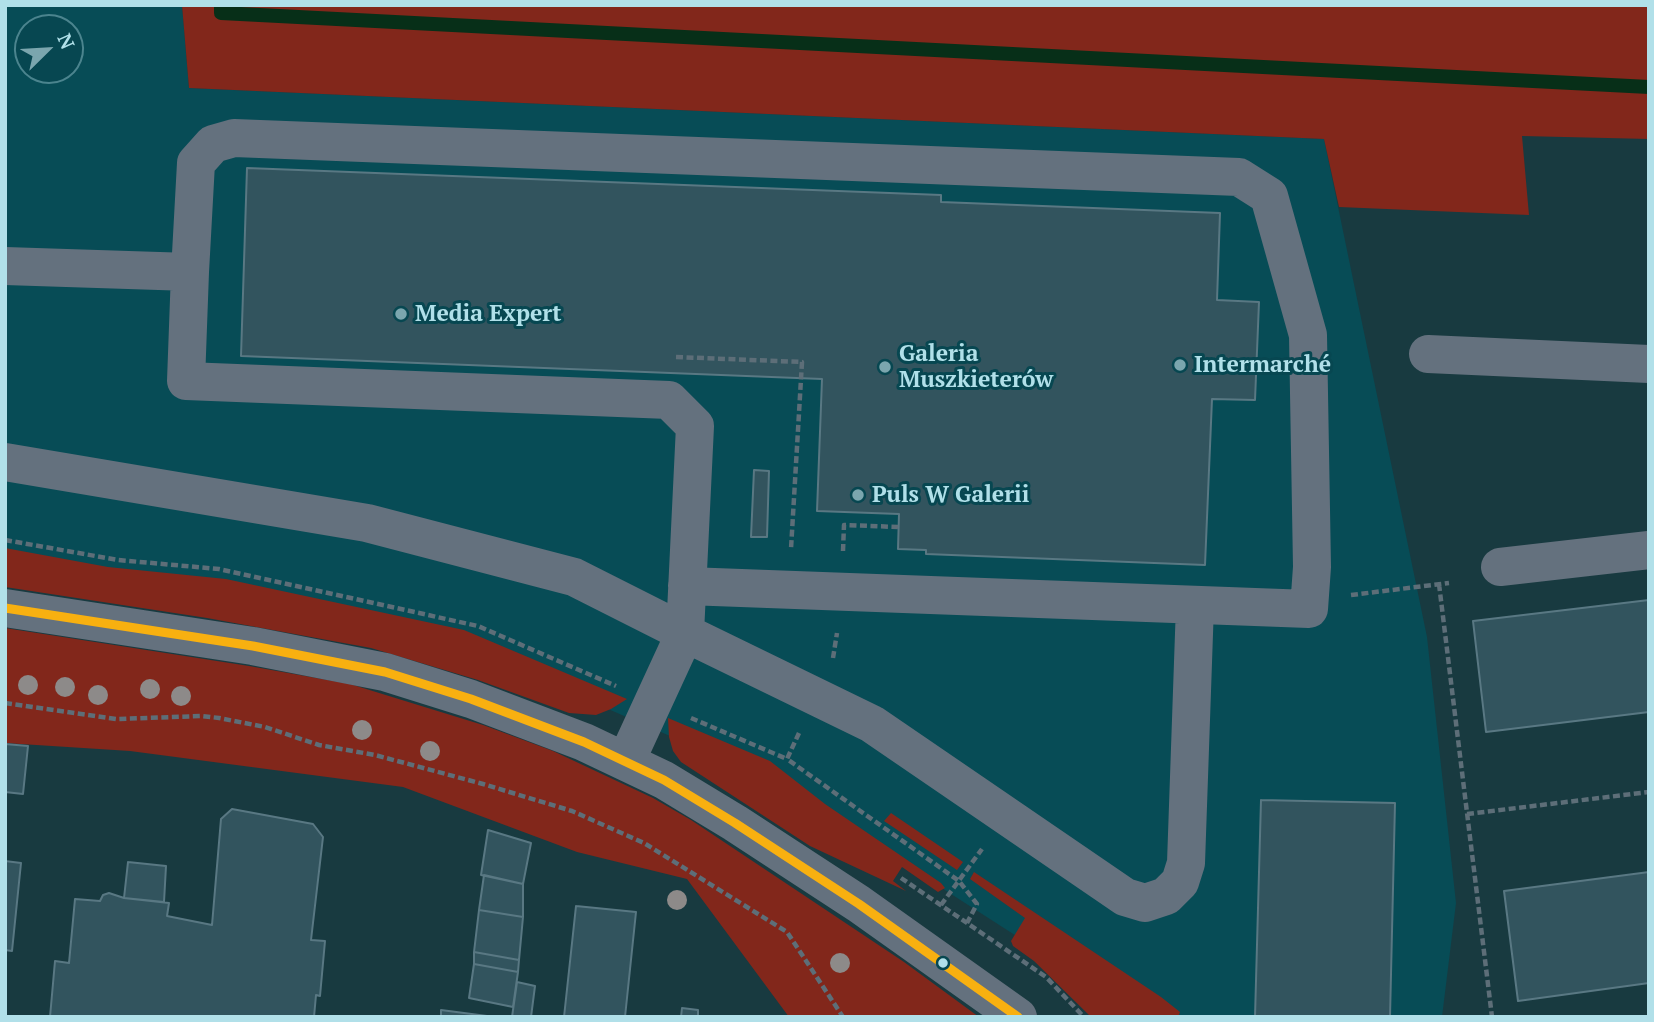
<!DOCTYPE html>
<html>
<head>
<meta charset="utf-8">
<style>
	body { margin:0 }
	#map { position:relative; width:1654px; height:1022px; overflow:hidden; background:#183a40; font-family:"PT Serif",serif }
	canvas { display:block }
	.frame { position:absolute; inset:0; border:7px solid #b1e0e9; pointer-events:none }
	.north { position:absolute; left:14px; top:14px; width:70px; height:70px; box-sizing:border-box; background:#074751; border:2px solid #4b848e; border-radius:50%; rotate:66deg; font-size:19px; font-weight:700; line-height:28px; text-align:center; color:#b1e0e9 }
	.north::after { content:''; display:block; margin:auto; width:24px; height:32px; background:#7ba6ae; clip-path:polygon(50% 0,100% 100%,50% 72%,0 100%) }
</style>
</head>
<body>
<div id="map">
<canvas width="1654" height="1022"></canvas>
<div class="frame"></div>
<div class="north">N</div>
</div>
<script>
const ctx = document.querySelector('canvas').getContext('2d');
ctx.lineJoin = 'round';
function paint(path, color) {
  ctx.fillStyle = color;
  ctx.fill(path, 'evenodd');
}
function poly(rows) {
  const path = new Path2D();
  for (const r of rows) {
    path.moveTo(r[0], r[1]);
    for (let i = 2; i < r.length; i += 2) path.lineTo(r[i], r[i + 1]);
  }
  return path;
}
function stroke(path, color, width, dash) {
  ctx.strokeStyle = color;
  ctx.lineWidth = width;
  ctx.lineCap = dash ? 'butt' : 'round';
  ctx.setLineDash(dash || []);
  ctx.stroke(path);
}
function label(font, color, halo, rows, align = 'center') {
  ctx.font = font + ' "PT Serif",serif';
  ctx.lineWidth = 6;
  ctx.setLineDash([]);
  ctx.textBaseline = 'middle';
  ctx.strokeStyle = halo;
  ctx.fillStyle = color;
  for (const [text, x, y, turn = 0] of rows) {
    ctx.save();
    ctx.translate(x, y);
    ctx.rotate((+turn || 0) * Math.PI / 180);
    ctx.textAlign = isNaN(turn) ? turn : align;
    if (halo) ctx.strokeText(text, 0, 0);
    ctx.fillText(text, 0, 0);
    ctx.restore();
  }
}
const built = poly([
	[5,5,182,5,189,88,1324,139,1427,637,1456,903,1442,1017,1120,1017,1077,975,780,784,466,647,5,566],
	[28,28,70,28,70,70,28,70]
]);
const green = poly([
	[182,5,1649,5,1649,139,1522,136,1529,215,1339,207,1324,139,189,88],
	[5,548,108,567,226,579,464,630,627,699,611,709,596,715,569,713,478,680,371,648,207,618,5,587],
	[5,628,249,666,350,684,483,725,553,751,653,798,691,820,904,962,979,1017,789,1017,687,879,577,852,403,787,130,751,5,743],
	[668,718,770,761,825,804,941,883,945,888,938,892,902,867,893,881,906,891,810,846,681,762,673,751,669,737],
	[891,813,963,862,957,870,884,821],
	[974,872,1161,997,1180,1012,1178,1017,1091,1017,1034,961,1013,946,1011,941,1025,918,970,879]
]);
const stream = poly([
	[221,5,221,13,1649,87]
]);
const building = poly([
	[247,168,941,195,941,202,1220,213,1217,300,1259,302,1255,400,1212,399,1205,565,926,554,926,550,898,549,899,514,817,511,822,379,241,356,247,168],
	[754,470,769,471,767,537,751,537,754,470],
	[1649,600,1649,712,1486,732,1473,621,1649,600],
	[5,744,28,746,23,794,5,792,5,744],
	[1261,800,1395,803,1390,1017,1255,1017,1261,800],
	[232,809,313,824,323,837,311,940,325,941,320,996,316,995,314,1017,50,1017,55,961,69,963,75,899,100,901,103,895,109,893,124,898,169,903,167,916,212,925,221,819,232,809],
	[488,830,531,843,523,884,481,875,488,830],
	[5,861,21,863,12,951,5,950,5,861],
	[128,862,166,866,164,902,124,898,128,862],
	[1649,872,1649,983,1518,1001,1504,891,1649,872],
	[484,875,523,884,523,917,479,910,484,875],
	[576,906,636,912,625,1017,564,1017,576,906],
	[479,910,523,917,519,960,474,952,479,910],
	[474,952,519,960,518,972,474,964,474,952],
	[474,964,518,972,513,1007,469,998,474,964],
	[517,982,535,986,531,1017,512,1017,517,982],
	[682,1008,698,1010,698,1017,681,1017,682,1008],
	[441,1010,487,1016,487,1017,441,1017,441,1010]
]);
const path = poly([
	[676,357,802,362,791,549],
	[5,540,118,560,219,569,478,626,616,686],
	[843,551,844,525,898,527],
	[1439,584,1492,1017],
	[1351,595,1449,583],
	[833,658,837,633],
	[5,703,116,719,202,716,219,718,265,727,319,745,375,755,483,784,572,811,644,843,787,932,843,1017],
	[691,718,787,759],
	[799,733,787,759,959,881,977,904,967,923,1046,977,1084,1017],
	[1467,814,1649,792],
	[901,878,967,923],
	[941,905,982,849]
]);
const minor = poly([
	[5,266,190,272,186,381,669,400,695,426,685,633,872,724,1125,897,1145,903,1166,896,1180,882,1186,863,1195,605],
	[190,272,196,163,213,144,234,138,1239,177,1269,196,1308,335,1312,567,1309,609,687,586],
	[1428,354,1649,364],
	[5,462,367,523,574,577,685,633,626,761],
	[1500,567,1649,550],
	[5,608,253,646,385,672,471,699,584,742,664,780,735,823,859,904,1018,1017]
]);
const bus1 = poly([
	[5,608,253,646,385,672,471,699,584,742,664,780,735,823,859,904,1018,1017]
]);
const trees = [
	[28,685],
	[65,687],
	[150,689],
	[98,695],
	[181,696],
	[362,730],
	[430,751],
	[677,900],
	[840,963]
];
const markers = [
	[401,314,7,"#7ba6ae"],
	[1180,365,7,"#7ba6ae"],
	[885,367,7,"#7ba6ae"],
	[858,495,7,"#7ba6ae"],
	[943,963,6,"#b1e0e9"]
];
const poiNames = [
	["Media Expert",415,314],
	["Galeria",899,354],
	["Muszkieterów",899,380],
	["Intermarché",1194,365],
	["Puls W Galerii",872,495]
];
paint(built, '#074c56');
paint(green, '#82271b');
stroke(stream, '#072f18', 14);
paint(building, '#32545e');
stroke(building, '#597883', 2);
stroke(path, '#5d6e78', 4.5, [7, 3.5]);
stroke(minor, '#64717e', 38);
stroke(bus1, '#f8b010', 9);
ctx.fillStyle = '#8d8a89';
for (const [x, y] of trees) {
  ctx.beginPath();
  ctx.arc(x, y, 10, 0, 2 * Math.PI);
  ctx.fill();
}
for (const [x, y, r, color] of markers) {
  const dot = new Path2D();
  dot.arc(x, y, r, 0, 2 * Math.PI);
  ctx.fillStyle = color;
  ctx.fill(dot);
  stroke(dot, '#074751', 2.5);
}
label('bold 23px', '#b1e0e9', '#074751', poiNames, 'left');
</script>
</body>
</html>
